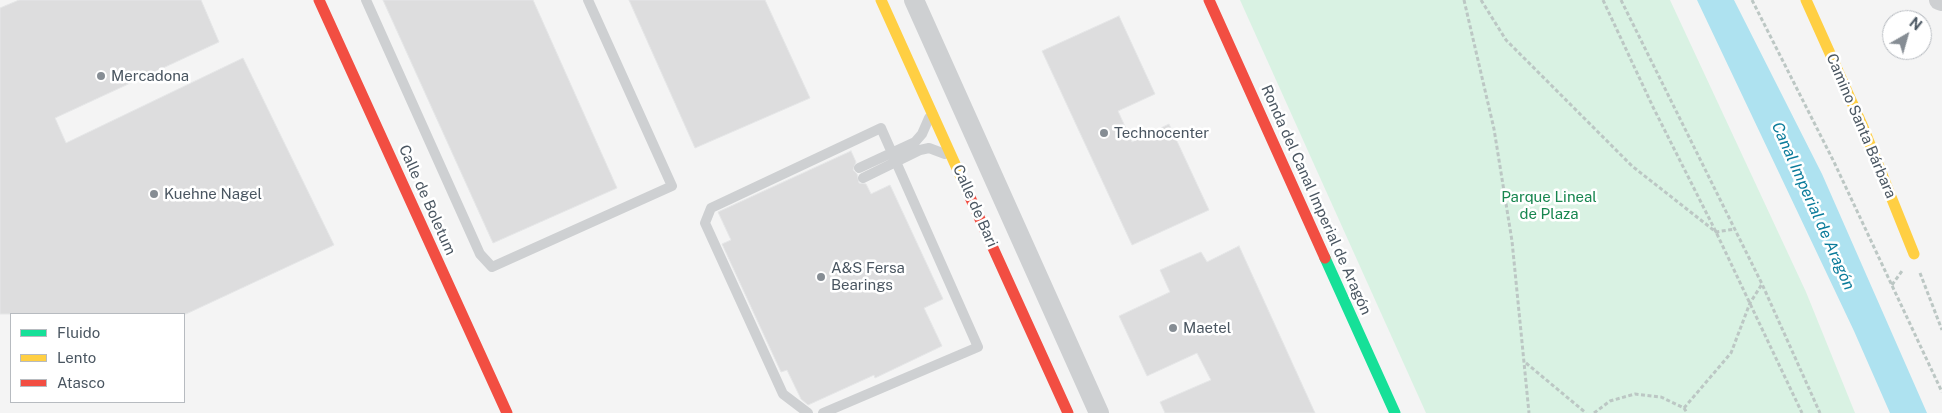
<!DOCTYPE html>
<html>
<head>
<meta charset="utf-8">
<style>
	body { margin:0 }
	#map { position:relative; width:1942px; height:413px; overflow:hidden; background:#f4f4f4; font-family:"Public Sans",sans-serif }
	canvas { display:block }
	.legend { position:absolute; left:10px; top:313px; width:175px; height:90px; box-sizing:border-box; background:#fff; border:1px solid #b7bbc0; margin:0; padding:6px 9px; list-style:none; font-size:15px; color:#4a5661 }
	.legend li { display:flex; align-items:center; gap:10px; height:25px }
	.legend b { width:25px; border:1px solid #b7bbc0 }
	.north { position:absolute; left:1882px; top:10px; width:50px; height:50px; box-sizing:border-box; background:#fff; border:1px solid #b7bbc0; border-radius:50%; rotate:38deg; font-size:14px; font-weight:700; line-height:20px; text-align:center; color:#4a5661 }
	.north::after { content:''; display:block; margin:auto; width:18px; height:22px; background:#868d94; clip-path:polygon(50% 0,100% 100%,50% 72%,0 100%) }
</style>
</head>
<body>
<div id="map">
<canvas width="1942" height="413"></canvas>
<ul class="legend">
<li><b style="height:6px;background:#16e098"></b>Fluido</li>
<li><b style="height:6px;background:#ffcf43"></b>Lento</li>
<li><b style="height:6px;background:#f24e42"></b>Atasco</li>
</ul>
<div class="north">N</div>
</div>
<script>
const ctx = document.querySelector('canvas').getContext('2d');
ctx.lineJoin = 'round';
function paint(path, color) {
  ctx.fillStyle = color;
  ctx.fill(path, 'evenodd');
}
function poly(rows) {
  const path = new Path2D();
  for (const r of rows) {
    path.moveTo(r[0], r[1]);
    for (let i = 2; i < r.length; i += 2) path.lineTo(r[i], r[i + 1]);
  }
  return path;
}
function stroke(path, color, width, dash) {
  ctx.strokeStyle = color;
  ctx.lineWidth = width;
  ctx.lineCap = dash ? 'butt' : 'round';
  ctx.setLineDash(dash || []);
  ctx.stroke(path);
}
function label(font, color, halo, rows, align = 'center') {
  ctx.font = font + ' "Public Sans",sans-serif';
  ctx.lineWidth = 5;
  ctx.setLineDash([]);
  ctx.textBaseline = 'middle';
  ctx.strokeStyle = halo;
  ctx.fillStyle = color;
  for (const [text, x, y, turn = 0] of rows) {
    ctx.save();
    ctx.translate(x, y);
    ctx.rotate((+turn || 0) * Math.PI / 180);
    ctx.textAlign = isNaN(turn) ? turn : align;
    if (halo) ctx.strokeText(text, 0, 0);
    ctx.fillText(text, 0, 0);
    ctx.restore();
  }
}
const green = poly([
	[1240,0,1670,0,1806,292,1855,413,1426,413]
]);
const water = poly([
	[1697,0,1734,0,1822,174,1927,413,1890,413,1854,331]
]);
const building = poly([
	[19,0,201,0,219,42,55,118,66,143,243,58,334,245,186,314,0,314,0,8,19,0],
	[383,0,533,0,617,188,493,243,383,0],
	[629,0,765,0,810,98,695,148,629,0],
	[1119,16,1155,94,1118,111,1132,142,1169,124,1209,210,1132,245,1042,51,1119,16],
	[851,151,856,162,853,170,857,174,859,183,866,184,871,194,890,185,943,299,924,308,942,346,875,378,874,375,808,405,801,399,787,370,781,372,722,244,731,240,718,212,851,151],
	[1239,246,1315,413,1165,413,1160,402,1211,380,1197,353,1147,376,1119,316,1170,292,1160,270,1201,252,1207,262,1239,246]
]);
const path = poly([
	[1464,0,1494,129,1512,241,1529,413],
	[1481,0,1506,40,1632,166,1716,232,1735,229],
	[1603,0,1653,107,1716,232,1802,413],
	[1621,0,1762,284,1820,413],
	[1752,0,1834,162,1942,392],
	[1920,273,1942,330],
	[1892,285,1902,271],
	[1526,363,1586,413],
	[1684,408,1731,353,1750,303,1762,284],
	[1594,413,1610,401,1635,394,1661,397,1684,408,1687,413]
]);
const lane = poly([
	[366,0,480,254,492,267,672,186,588,0],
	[859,168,915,142,922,134,929,118],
	[863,178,920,150,929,148,945,154],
	[808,413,783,394,705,223,711,208,881,128,978,347,823,413]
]);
const street = poly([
	[914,0,1099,413],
	[1939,0,1942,1]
]);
const fast = poly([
	[1325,258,1395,413]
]);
const slow = poly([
	[881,0,969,195],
	[1806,0,1863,127,1914,254]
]);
const jam = poly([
	[319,0,507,413],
	[1209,0,1325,258],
	[969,195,1068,413]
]);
const markers = [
	[101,76,5,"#868d94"],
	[1104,133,5,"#868d94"],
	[154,194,5,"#868d94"],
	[821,277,5,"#868d94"],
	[1173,328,5,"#868d94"]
];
const poiNames = [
	["Mercadona",111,76],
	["Technocenter",1114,133],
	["Kuehne Nagel",164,194],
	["A&S Fersa",831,268],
	["Bearings",831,285],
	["Maetel",1183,328]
];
const streetNames = [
	["Camino Santa Bárbara",1861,126,67],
	["Calle de Boletum",427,200,66],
	["Ronda del Canal Imperial de Aragón",1316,200,66],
	["Calle de Bari",975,206,66]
];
const parkNames = [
	["Parque Lineal",1549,197],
	["de Plaza",1549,214]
];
const waterNames = [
	["Canal Imperial de Aragón",1813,206,66]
];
paint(green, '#d9f2e3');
paint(water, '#aee2f0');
paint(building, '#ddddde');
stroke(building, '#e5e6e7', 1);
stroke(path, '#bcc7c4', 3, [4, 2.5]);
stroke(lane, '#ced0d2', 10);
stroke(street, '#ced0d2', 20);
stroke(fast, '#16e098', 11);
stroke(slow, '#ffcf43', 11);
stroke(jam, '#f24e42', 11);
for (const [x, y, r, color] of markers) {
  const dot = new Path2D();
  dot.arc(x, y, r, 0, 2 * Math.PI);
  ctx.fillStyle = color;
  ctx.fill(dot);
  stroke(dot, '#fff', 2);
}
label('15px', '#4a5661', '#fff', poiNames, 'left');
label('15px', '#4a5661', '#fff', streetNames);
label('15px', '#17864f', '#fff', parkNames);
label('italic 16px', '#0c7c9b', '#fff', waterNames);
</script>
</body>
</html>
